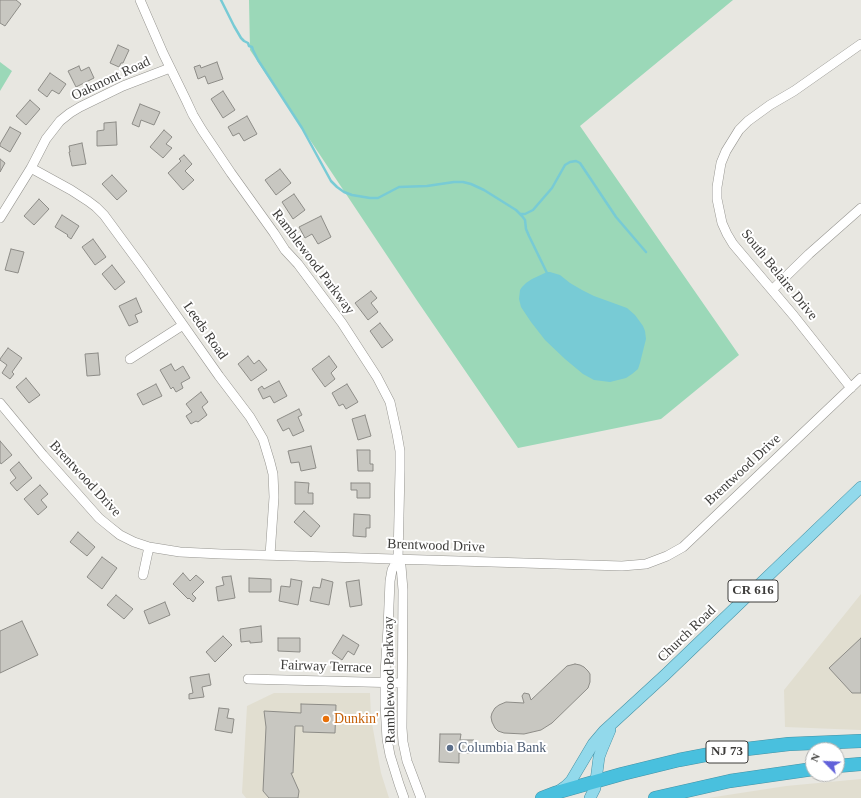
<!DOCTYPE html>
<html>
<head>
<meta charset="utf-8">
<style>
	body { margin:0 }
	#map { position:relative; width:861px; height:798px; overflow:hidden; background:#e8e7e1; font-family:"Times New Roman",serif }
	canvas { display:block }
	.north { position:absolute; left:805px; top:742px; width:40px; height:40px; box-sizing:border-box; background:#fff; border:1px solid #b1b1b0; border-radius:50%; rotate:294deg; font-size:11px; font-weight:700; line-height:16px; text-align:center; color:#3d3c3a }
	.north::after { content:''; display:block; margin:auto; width:14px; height:18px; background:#6161d9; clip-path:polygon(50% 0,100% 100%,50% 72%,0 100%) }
</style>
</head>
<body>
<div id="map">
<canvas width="861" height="798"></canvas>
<div class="north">N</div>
</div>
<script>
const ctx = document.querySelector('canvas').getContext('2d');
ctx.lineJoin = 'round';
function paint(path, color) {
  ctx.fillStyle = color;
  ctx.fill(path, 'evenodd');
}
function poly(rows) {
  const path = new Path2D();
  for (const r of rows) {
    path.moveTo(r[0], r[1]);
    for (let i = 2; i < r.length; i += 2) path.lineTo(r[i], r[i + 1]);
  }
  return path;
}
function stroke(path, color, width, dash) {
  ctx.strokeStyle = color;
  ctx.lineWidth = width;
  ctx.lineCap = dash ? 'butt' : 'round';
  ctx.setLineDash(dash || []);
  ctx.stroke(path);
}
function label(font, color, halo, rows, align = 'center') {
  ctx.font = font + ' "Times New Roman",serif';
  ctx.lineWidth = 4;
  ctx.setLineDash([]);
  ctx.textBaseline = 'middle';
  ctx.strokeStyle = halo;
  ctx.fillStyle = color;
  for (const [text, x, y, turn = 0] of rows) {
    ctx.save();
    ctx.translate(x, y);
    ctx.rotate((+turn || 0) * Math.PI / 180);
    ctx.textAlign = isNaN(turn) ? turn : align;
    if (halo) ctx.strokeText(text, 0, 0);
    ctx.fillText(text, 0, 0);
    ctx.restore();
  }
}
const built = poly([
	[861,594,861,730,785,727,784,690],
	[274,693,370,693,371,718,381,773,389,798,246,798,242,793,247,706],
	[861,779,861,798,708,798,786,786]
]);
const green = poly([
	[249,0,733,0,580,126,739,355,661,419,518,448,416,299,250,50],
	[0,62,12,71,0,91]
]);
const water = poly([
	[547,272,550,272,560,275,570,283,582,290,594,296,627,308,635,315,643,326,645,331,646,339,640,363,638,369,632,374,626,378,610,382,594,380,583,374,565,359,545,340,531,322,521,307,519,299,520,290,522,287,526,283,532,279]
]);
const stream = poly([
	[221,0,234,26,241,38,244,41,248,43,249,46,252,47,253,50,258,60,302,128,331,181,337,187,344,192,352,195,370,198,378,198,399,187,427,186,454,182,463,182,471,184,484,190,516,210,522,216,525,220,526,229,529,236,547,273],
	[521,214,525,214,533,210,552,188,565,165,570,162,576,161,580,163,616,217,646,252]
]);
const building = poly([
	[0,0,16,0,21,4,5,26,0,23,0,0],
	[118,45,129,50,123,63,121,63,119,67,110,63,118,45],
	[217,62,223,79,208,84,205,76,198,79,194,67,200,65,201,68,217,62],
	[79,66,81,71,89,67,94,78,76,87,68,71,79,66],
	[50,73,66,84,59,94,52,90,47,97,38,90,50,73],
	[223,91,235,110,223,118,211,99,223,91],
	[30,100,40,109,26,125,16,116,30,100],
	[140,104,160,112,154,125,141,120,139,127,132,124,140,104],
	[247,116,257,134,244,141,239,133,233,136,228,127,247,116],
	[116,122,117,145,97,146,97,131,104,130,104,123,116,122],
	[10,127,21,133,10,152,0,146,0,144,10,127],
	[164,130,172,137,166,144,172,148,163,158,150,147,164,130],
	[82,143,86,164,72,166,69,152,70,152,69,146,82,143],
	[184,155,192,164,185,171,194,180,183,190,168,173,181,161,179,159,184,155],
	[0,159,5,163,0,172,0,159],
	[280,169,291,183,276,195,265,180,280,169],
	[112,175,127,191,117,200,102,184,112,175],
	[294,194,305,210,293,219,282,202,294,194],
	[39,199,49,209,34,225,24,216,39,199],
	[62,215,79,226,71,239,67,236,68,235,55,227,62,215],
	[321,216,331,237,318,244,312,234,305,238,299,227,321,216],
	[93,239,106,257,95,265,82,247,93,239],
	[11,249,24,252,18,273,5,270,11,249],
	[112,265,125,282,115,290,102,274,112,265],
	[371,291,377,298,371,303,378,312,368,320,355,303,371,291],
	[136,298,142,312,135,315,138,322,129,326,119,306,136,298],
	[380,323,393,340,382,348,370,331,380,323],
	[8,348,22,358,12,372,14,374,10,379,2,373,7,365,0,360,0,359,8,348],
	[98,353,100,375,87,376,85,354,98,353],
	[248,356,254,364,259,360,267,370,251,381,238,364,248,356],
	[329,356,337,367,331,373,335,379,325,387,312,369,329,356],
	[171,364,175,371,183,366,190,378,181,383,183,388,176,392,173,387,171,389,160,370,171,364],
	[26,378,40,395,29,403,16,387,26,378],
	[279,381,287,396,274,403,270,396,263,399,258,389,262,386,264,389,279,381],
	[156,384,162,396,143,405,137,394,156,384],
	[347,384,358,402,346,409,343,404,339,406,332,393,347,384],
	[201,392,208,402,202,407,207,415,198,422,196,421,191,424,186,416,192,412,186,404,201,392],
	[299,409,302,415,298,417,304,431,293,436,289,428,283,431,277,420,299,409],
	[365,415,371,436,358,440,352,419,365,415],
	[0,441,12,455,1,464,0,462,0,441],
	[311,446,316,468,301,471,299,462,291,463,288,451,311,446],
	[357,450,370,450,370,464,373,464,373,471,358,471,357,450],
	[19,462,32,478,17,491,10,483,16,478,10,470,19,462],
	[295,482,309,483,308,493,313,493,313,504,295,504,295,482],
	[351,483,370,483,370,498,357,498,357,490,351,490,351,483],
	[40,485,48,494,41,500,47,507,38,515,24,499,40,485],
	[304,511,320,526,311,537,294,522,304,511],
	[354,514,370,515,370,528,366,528,366,537,353,536,354,514],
	[78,532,95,547,87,556,70,542,78,532],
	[102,557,117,568,102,589,87,577,102,557],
	[183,573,190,581,196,575,204,582,192,594,196,598,193,602,189,598,188,599,173,584,183,573],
	[231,576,235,598,218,601,216,587,224,585,222,577,231,576],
	[249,578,271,579,271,592,249,592,249,578],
	[291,579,302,581,298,605,279,601,281,586,290,587,291,579],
	[322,579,333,582,329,605,310,601,313,587,320,588,322,579],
	[359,580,362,605,350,607,346,582,359,580],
	[116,595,133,609,124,619,107,605,116,595],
	[165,602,170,615,149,624,144,611,165,602],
	[22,621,38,655,0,673,0,631,22,621],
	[261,626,262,642,250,643,250,641,241,642,240,629,261,626],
	[343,635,359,645,354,655,348,651,342,660,332,653,343,635],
	[223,636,232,645,215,662,206,652,223,636],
	[278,638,300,638,300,652,278,651,278,638],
	[861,638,861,693,852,693,829,668,861,638],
	[575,664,580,665,584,667,588,671,590,674,590,682,588,688,552,723,541,730,524,734,504,733,498,731,495,728,492,722,491,717,492,713,495,708,499,705,506,702,524,703,522,696,524,693,529,694,531,700,567,666,575,664],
	[209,674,211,685,202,687,204,697,189,699,189,694,193,693,190,677,209,674],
	[301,704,336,705,335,733,303,732,303,726,295,726,293,773,291,773,299,791,298,798,269,798,263,791,266,727,264,711,301,713,301,704],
	[219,708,229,709,227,718,234,719,232,733,215,730,219,708],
	[440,734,461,734,460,740,474,740,474,753,459,753,459,763,439,762,440,734]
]);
const minor = poly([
	[140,0,163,53,186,100,193,115,202,130,231,173,274,233,285,250,298,264,342,323,377,377,390,402,397,434,400,451,400,470,398,559,401,566,403,590,402,728,403,742,407,761,421,798],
	[31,168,71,190,88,201,96,207,104,215,143,268,219,376,250,417,263,439,270,462,273,474,274,497,270,555],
	[0,218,31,168,46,139,60,121,70,113,80,107,123,86,170,68],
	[772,290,809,254,861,208],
	[130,359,183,325],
	[851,388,794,316,733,244,727,234,722,223,717,199,717,187,721,163,726,151,739,130,748,121,770,105,794,91,861,44],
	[0,403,43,455,99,518,110,527,120,535,134,542,149,547,180,552,221,554,296,556,622,566,646,564,667,556,683,547,861,378],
	[398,559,392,570,390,581,388,628,385,673,385,705,387,739,390,755,399,784,404,798],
	[143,575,149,547],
	[248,679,402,683]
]);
const major = poly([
	[559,791,566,786,571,781,593,744,604,731,665,675,861,487],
	[590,798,595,788,599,757,602,749,610,730]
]);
const highway = poly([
	[837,766,861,764],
	[542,798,555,793,622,774,679,760,721,752,789,744,861,741],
	[655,798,730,781,813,769]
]);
const markers = [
	[326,719,4,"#e8710a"],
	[450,748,4,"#5c6f8a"]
];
const shields = [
	[753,591,50],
	[727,752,42]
];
const shieldNames = [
	["CR 616",753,591],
	["NJ 73",727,752]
];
const streetNames = [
	["Oakmont Road",111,79,-25],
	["Ramblewood Parkway",313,262,53],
	["South Belaire Drive",779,275,51],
	["Leeds Road",205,331,55],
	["Brentwood Drive",743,470,-43],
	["Brentwood Drive",85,479,47],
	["Brentwood Drive",436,546,2],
	["Church Road",687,634,-44],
	["Fairway Terrace",326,667,2],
	["Ramblewood Parkway",390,680,-91]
];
const foodNames = [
	["Dunkin'",334,719]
];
const serviceNames = [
	["Columbia Bank",458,748]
];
paint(built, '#e1ded0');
paint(green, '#9bd8b8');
paint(water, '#78cbd5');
stroke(stream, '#78cbd5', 2.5);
paint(building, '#c8c7c1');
stroke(building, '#8d8c87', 1);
stroke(minor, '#969590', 10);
stroke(major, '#4592a5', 12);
stroke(highway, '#4592a5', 14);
stroke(minor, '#fff', 9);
stroke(major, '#92d9eb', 11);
stroke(highway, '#49c0de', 13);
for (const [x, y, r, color] of markers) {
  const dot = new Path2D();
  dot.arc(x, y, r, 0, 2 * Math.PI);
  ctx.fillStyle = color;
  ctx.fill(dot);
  stroke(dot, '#fff', 1.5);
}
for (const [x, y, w] of shields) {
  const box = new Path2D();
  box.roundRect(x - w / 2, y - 11, w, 22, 3);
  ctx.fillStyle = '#fff';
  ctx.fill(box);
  stroke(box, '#3d3c3a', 1);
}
label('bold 13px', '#3d3c3a', null, shieldNames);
label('14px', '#3d3c3a', '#fff', streetNames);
label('14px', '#c56008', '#fff', foodNames, 'left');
label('14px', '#4e5e75', '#fff', serviceNames, 'left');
</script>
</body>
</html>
